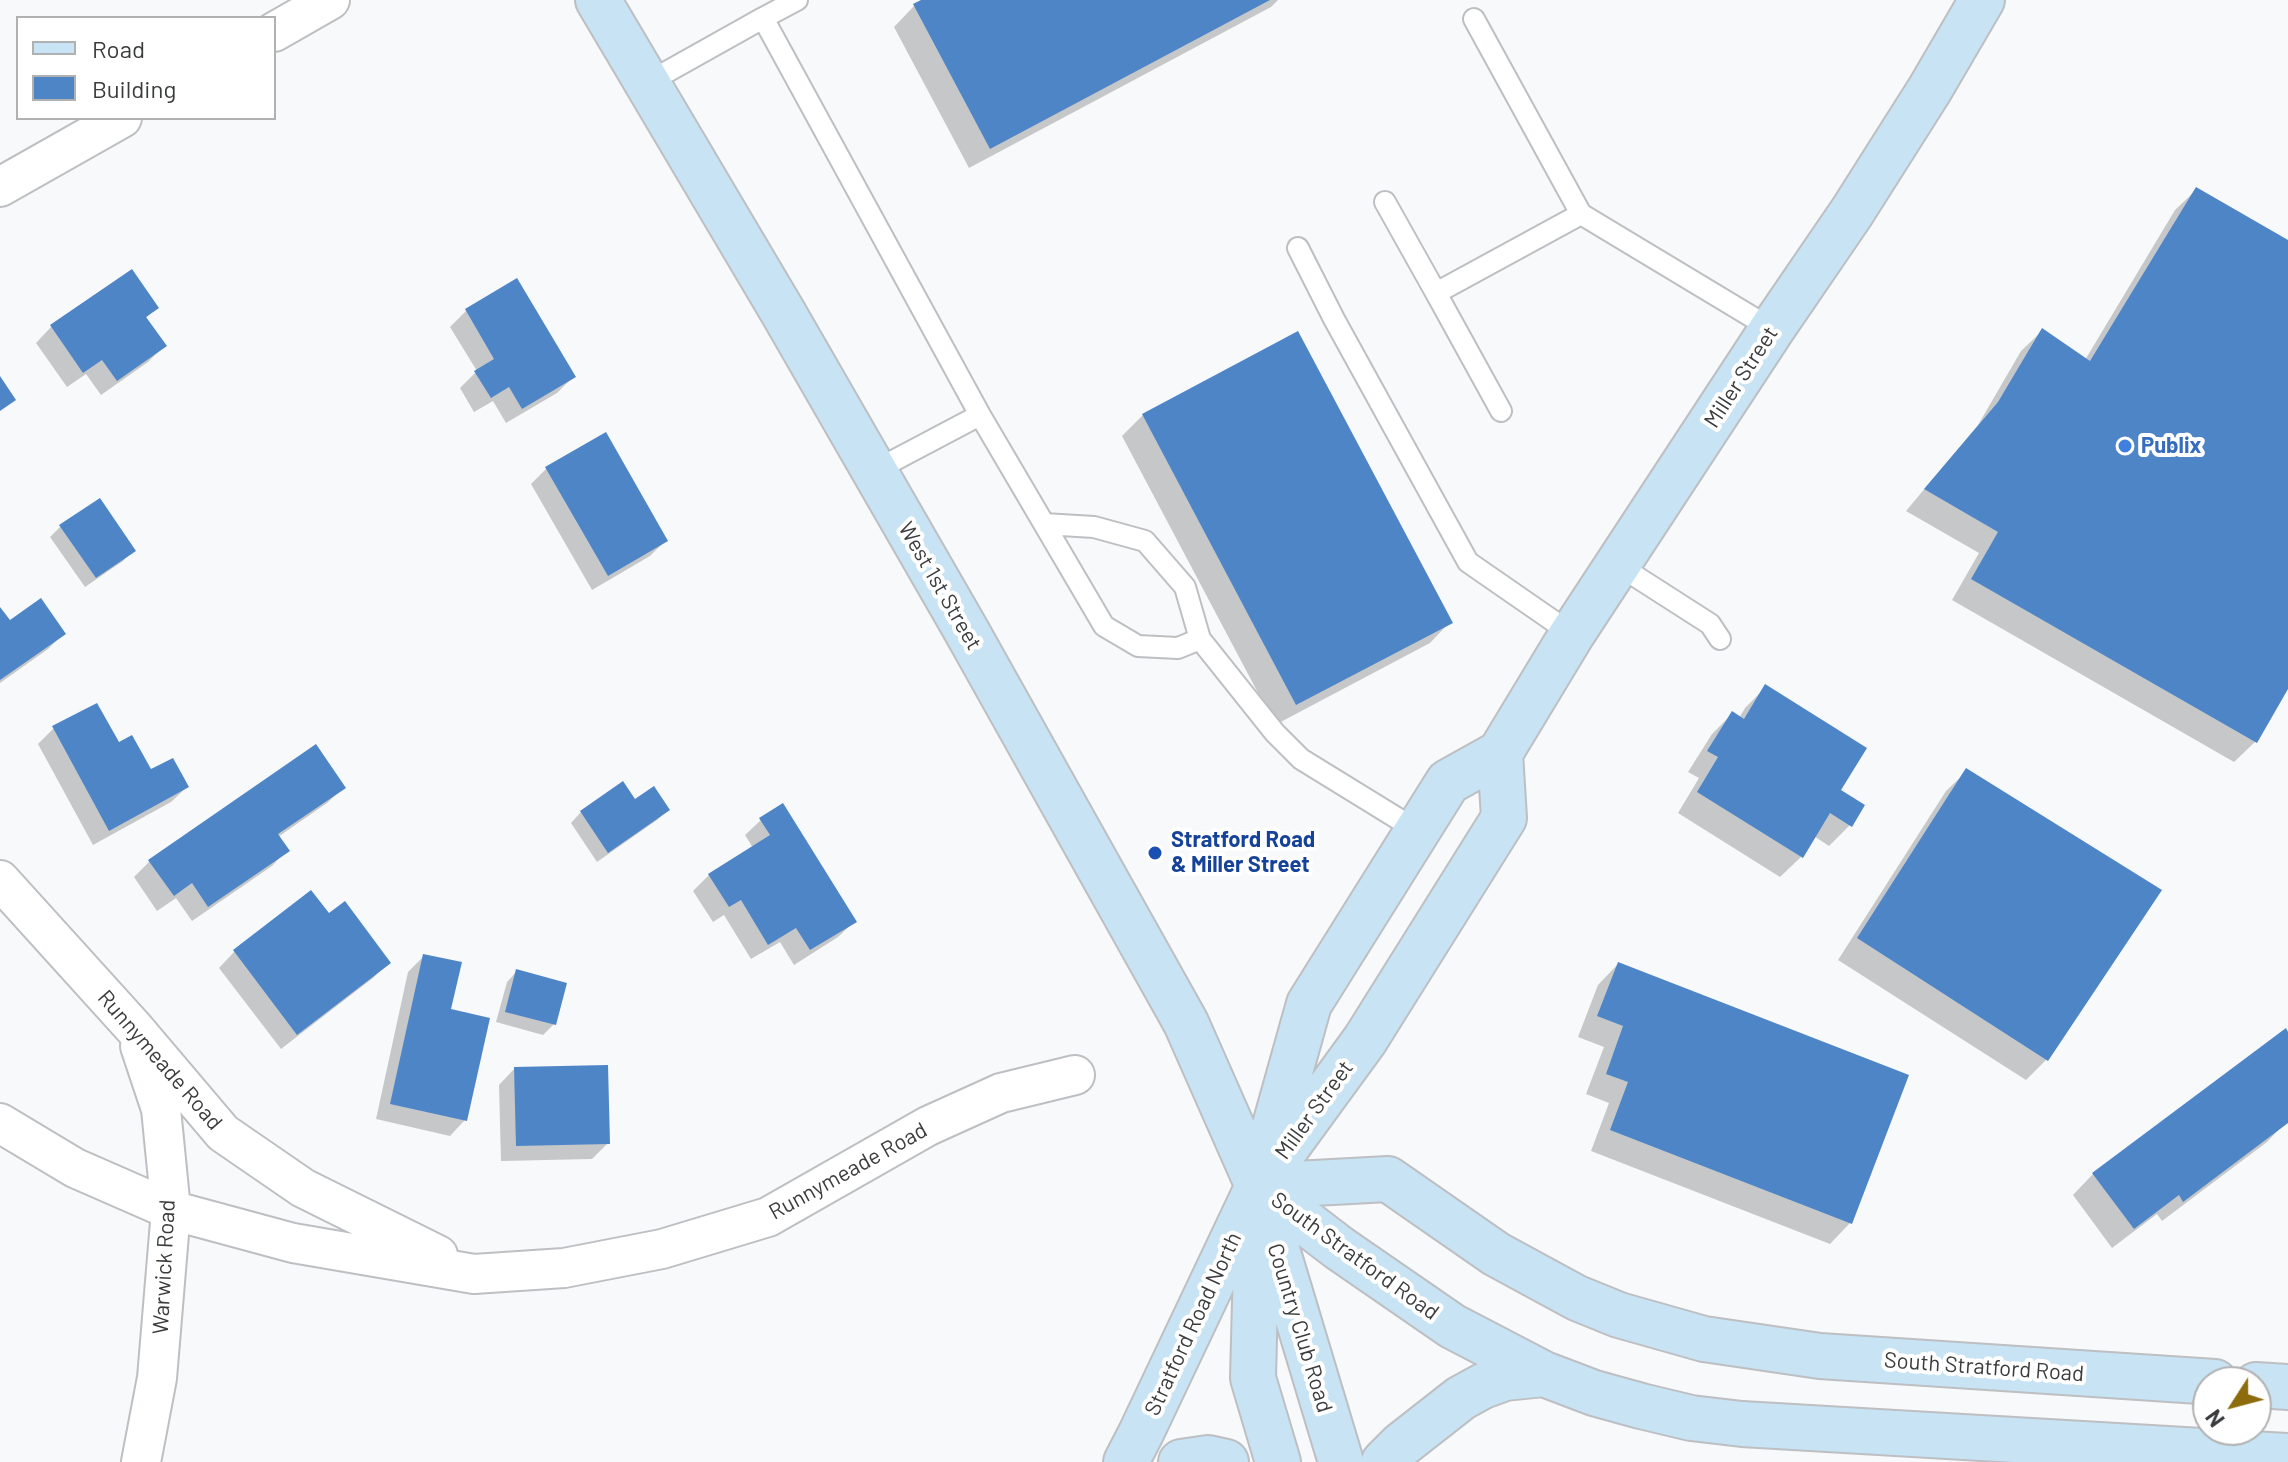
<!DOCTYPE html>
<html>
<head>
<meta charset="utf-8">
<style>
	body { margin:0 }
	#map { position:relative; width:2288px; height:1462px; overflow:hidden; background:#f7f9fb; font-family:Barlow,sans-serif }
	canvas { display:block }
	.legend { position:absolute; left:16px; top:16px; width:260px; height:104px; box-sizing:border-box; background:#fff; border:2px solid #b1b1b1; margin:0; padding:10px 14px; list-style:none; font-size:24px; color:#3b3c3d }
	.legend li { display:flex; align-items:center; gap:16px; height:40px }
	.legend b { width:40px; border:2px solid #b1b1b1 }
	.north { position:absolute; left:2192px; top:1366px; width:80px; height:80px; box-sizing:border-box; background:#fff; border:2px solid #b1b1b1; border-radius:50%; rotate:234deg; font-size:22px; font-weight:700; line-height:32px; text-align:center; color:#3b3c3d }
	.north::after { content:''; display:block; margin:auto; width:28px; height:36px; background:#8d6c0e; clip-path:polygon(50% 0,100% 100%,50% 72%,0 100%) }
</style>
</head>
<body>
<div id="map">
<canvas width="2288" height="1462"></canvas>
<ul class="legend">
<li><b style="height:10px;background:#c7e3f4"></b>Road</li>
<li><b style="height:22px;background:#4e85c7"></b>Building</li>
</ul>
<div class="north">N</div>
</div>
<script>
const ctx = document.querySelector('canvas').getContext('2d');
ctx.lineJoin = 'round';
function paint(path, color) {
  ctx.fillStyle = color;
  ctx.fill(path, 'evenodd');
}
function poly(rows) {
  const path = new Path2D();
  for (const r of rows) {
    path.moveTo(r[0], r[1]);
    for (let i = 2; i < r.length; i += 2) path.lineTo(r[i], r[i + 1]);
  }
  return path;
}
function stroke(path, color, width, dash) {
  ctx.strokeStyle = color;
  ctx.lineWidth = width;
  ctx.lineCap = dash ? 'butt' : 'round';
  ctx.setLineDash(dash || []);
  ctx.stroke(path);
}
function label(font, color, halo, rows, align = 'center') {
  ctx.font = font + ' Barlow,sans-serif';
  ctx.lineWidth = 8;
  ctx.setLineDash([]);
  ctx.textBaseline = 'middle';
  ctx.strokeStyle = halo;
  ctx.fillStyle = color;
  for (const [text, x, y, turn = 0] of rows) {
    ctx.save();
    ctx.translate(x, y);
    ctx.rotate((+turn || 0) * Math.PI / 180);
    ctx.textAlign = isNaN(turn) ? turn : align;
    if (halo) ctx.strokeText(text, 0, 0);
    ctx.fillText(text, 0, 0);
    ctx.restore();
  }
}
const shadow = poly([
	[926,0,1278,0,1271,7,969,168,894,27,914,6],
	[2196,190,2288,243,2288,685,2255,742,2234,762,1952,600,1979,553,1906,511,1978,425,2021,351,2042,331,2085,360,2175,210],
	[516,281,573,377,557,393,506,423,493,401,474,412,460,388,477,371,450,327,466,311],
	[156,308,145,319,164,346,148,362,101,395,86,374,67,387,36,343,51,327],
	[1143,415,1450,622,1430,643,1275,725,1122,436],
	[547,468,666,540,650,556,592,590,531,484],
	[61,526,133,550,123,561,85,587,50,537],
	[0,610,9,623,63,634,48,649,0,683],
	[1766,687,1838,791,1850,825,1829,846,1814,836,1801,857,1780,877,1678,813,1699,778,1688,772,1712,734,1732,714,1739,718,1745,708],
	[54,728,118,744,150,772,187,787,171,802,93,845,38,744],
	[1967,771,2047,1059,2026,1080,1838,960,1946,791],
	[622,784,635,802,667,810,657,820,597,862,571,823,581,812],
	[343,788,327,803,278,837,287,850,272,866,192,921,176,898,157,911,134,877,150,861],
	[761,820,854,922,838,937,794,965,780,942,751,959,724,915,713,922,693,891,709,875,753,848,745,835],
	[310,893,328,916,389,962,373,978,281,1049,219,968,234,952],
	[424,956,449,1011,465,1120,450,1136,376,1119,408,972],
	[1618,964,1850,1223,1830,1244,1591,1151,1609,1103,1586,1094,1604,1047,1578,1037,1598,985],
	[517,971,554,1024,543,1035,496,1022,507,982],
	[2288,1035,2287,1121,2267,1142,2162,1221,2157,1214,2112,1248,2073,1195,2093,1174],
	[514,1069,608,1143,592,1159,501,1161,499,1085]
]);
const building = poly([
	[921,0,1270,0,990,149,913,4],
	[2196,187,2288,240,2288,689,2257,743,1971,579,1998,532,1924,489,1998,402,2042,328,2090,361],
	[132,269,159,308,146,317,167,346,117,381,102,360,83,373,50,325],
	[517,278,576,377,522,409,509,387,491,398,474,371,494,359,465,309],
	[1298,331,1453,623,1296,705,1142,414],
	[0,376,16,400,0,411],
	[606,432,668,541,608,576,545,467],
	[100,498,136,551,96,578,59,525],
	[41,598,66,634,0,680,0,607,10,620],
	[1765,684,1867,748,1841,790,1865,805,1852,827,1830,813,1803,858,1697,792,1718,757,1707,751,1732,711,1744,719],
	[97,703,119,742,132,735,151,769,173,758,189,787,109,831,52,726],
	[316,744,346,788,278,834,290,851,208,907,192,883,174,896,148,860],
	[1966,768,2162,890,2048,1061,1857,938],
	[623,781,635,799,654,786,670,810,608,853,580,811],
	[783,803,857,922,810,950,796,928,768,945,741,900,729,907,708,874,770,835,759,818],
	[311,890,329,913,345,901,391,963,297,1035,233,950],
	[423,954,462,962,451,1009,490,1018,467,1121,390,1104],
	[1618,962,1909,1075,1852,1224,1610,1130,1628,1082,1606,1074,1623,1026,1597,1016],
	[516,969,567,983,556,1025,505,1012],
	[2286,1028,2288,1032,2288,1123,2183,1202,2179,1195,2134,1229,2092,1173],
	[608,1065,610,1144,516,1146,514,1067]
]);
const lane = poly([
	[763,18,797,0],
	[1474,19,1581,214,1772,329],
	[647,83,763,18,980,415,1104,626,1138,646,1178,648,1200,639],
	[1385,202,1436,293],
	[1298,248,1334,319,1468,562,1572,634],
	[1501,411,1436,293,1581,214],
	[874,471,980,415],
	[1044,524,1094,527,1145,541,1185,587,1200,639,1275,733,1301,759,1418,831],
	[1618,565,1710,624,1720,639]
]);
const street = poly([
	[274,32,330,0],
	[0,187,122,118],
	[0,880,134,1028,223,1133,303,1188,438,1255],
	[140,1046,161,1109,171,1210,157,1378,141,1462],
	[0,1123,75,1168,171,1210,293,1243,474,1274,564,1268,662,1249,768,1217,928,1126,1001,1093,1075,1075]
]);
const secondary = poly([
	[598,0,784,314,966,630,1186,1023,1258,1186,1341,1462],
	[1276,1162,1365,1040,1504,818,1500,753],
	[1258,1186,1339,1248,1452,1326,1544,1374,1594,1393,1641,1406,1691,1418,1742,1424,2288,1456],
	[1258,1186,1388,1179,1496,1254,1577,1298,1619,1315,1704,1339,1820,1356,2215,1382],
	[1257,1224,1253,1378,1278,1462],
	[2256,1385,2288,1387],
	[1126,1462,1141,1433,1258,1186,1309,1004,1448,782,1500,753,1572,634,1772,329,1852,212,1930,89,1982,0],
	[1181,1462,1208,1458,1226,1462],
	[1384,1462,1401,1445,1461,1398,1483,1386,1505,1378,1544,1374]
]);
const markers = [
	[2125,446,8,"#3f7fe0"],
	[1155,853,8,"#1a4fb4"]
];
const streetNames = [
	["Miller Street",1741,377,-57],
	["West 1st Street",940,586,60],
	["Runnymeade Road",160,1060,49],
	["Miller Street",1314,1110,-54],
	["Runnymeade Road",848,1171,-29],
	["South Stratford Road",1355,1256,36],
	["Warwick Road",164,1267,-87],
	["Stratford Road North",1193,1324,-65],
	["Country Club Road",1300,1328,73],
	["South Stratford Road",1984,1367,4]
];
const shopNames = [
	["Publix",2141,446]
];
const transitNames = [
	["Stratford Road",1171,840],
	["& Miller Street",1171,865]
];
paint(shadow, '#0003');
paint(building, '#4e85c7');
stroke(lane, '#bdbfc2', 24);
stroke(street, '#bdbfc2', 42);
stroke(secondary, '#bdbfc2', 48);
stroke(lane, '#fff', 20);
stroke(street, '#fff', 38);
stroke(secondary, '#c7e3f4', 44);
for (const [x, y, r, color] of markers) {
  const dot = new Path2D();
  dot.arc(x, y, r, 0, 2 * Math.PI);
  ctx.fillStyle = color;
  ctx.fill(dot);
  stroke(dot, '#fff', 3);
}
label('22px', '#3b3c3d', '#fff', streetNames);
label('bold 22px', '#366cbe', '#fff', shopNames, 'left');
label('bold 22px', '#164399', '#fff', transitNames, 'left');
</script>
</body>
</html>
